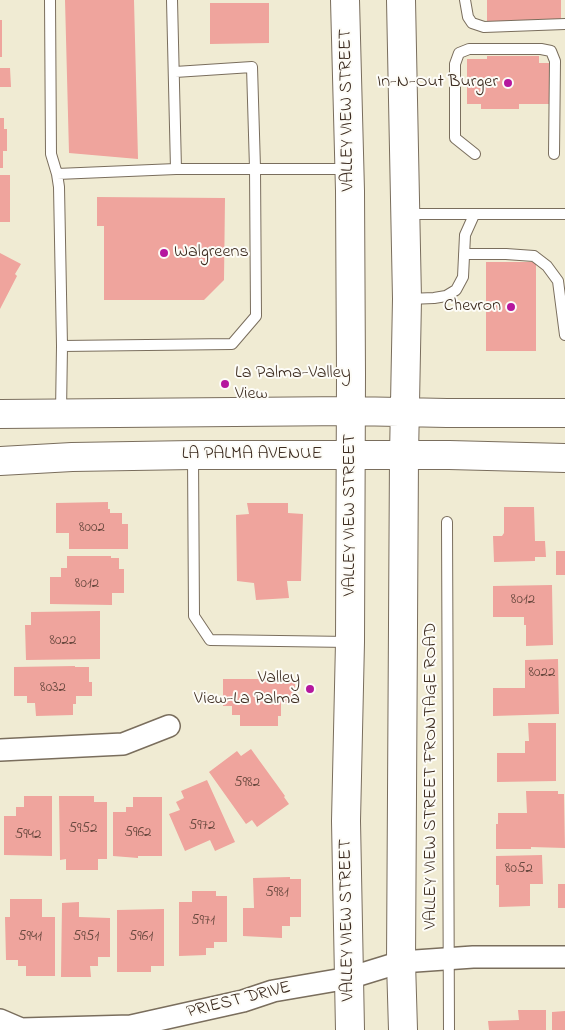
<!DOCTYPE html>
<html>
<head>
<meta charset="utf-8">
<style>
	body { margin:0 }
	canvas { display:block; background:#f0ebd3 }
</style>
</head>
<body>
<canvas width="565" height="1030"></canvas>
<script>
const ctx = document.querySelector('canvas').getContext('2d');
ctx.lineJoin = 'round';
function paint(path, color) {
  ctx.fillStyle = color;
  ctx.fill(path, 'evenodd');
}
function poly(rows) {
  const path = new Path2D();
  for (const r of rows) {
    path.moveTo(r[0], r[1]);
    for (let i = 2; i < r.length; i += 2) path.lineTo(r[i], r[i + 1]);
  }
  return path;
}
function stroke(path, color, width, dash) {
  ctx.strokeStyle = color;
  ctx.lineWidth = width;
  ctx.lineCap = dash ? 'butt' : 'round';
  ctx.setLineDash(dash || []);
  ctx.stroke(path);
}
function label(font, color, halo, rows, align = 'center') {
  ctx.font = font + ' "Indie Flower",sans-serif';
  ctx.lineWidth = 4;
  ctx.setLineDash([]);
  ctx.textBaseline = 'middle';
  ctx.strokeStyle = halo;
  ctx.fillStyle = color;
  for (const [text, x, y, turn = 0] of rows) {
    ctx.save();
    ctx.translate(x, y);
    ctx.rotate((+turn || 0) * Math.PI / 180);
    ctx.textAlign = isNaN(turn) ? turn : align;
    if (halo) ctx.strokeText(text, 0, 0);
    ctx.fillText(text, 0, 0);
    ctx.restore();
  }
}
const building = poly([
	[65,0,134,0,138,159,69,153],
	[487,0,561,0,561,19,487,22],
	[210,3,269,3,269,43,210,44],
	[0,20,2,20,2,57,0,57],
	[487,56,539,56,539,63,549,63,549,104,519,104,519,109,481,109,481,104,467,104,467,59,487,59],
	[0,68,10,68,11,87,0,87],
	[0,118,4,118,4,129,7,129,7,151,3,151,3,168,0,168],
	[0,175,10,175,10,222,0,222],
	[97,197,225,198,224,280,204,300,104,300,104,226,97,226],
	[0,253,21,264,15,274,17,276,0,309],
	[486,262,536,262,536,351,486,351],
	[108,502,108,509,110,509,110,513,122,513,122,524,128,524,128,549,69,549,69,533,56,533,56,503],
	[247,503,288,503,288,513,303,514,301,581,287,581,289,598,256,600,254,583,237,581,236,515,249,514],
	[504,507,534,507,535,541,545,541,546,557,535,557,535,561,494,562,493,536,502,536,504,533],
	[556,551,565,551,565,575,556,575],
	[67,556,111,556,111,558,119,558,119,569,124,569,124,593,112,593,112,605,50,604,50,577,61,577,61,568,67,568],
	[552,585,553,645,526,646,526,625,524,625,524,617,493,617,493,586],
	[100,611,100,659,26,660,25,625,31,625,31,612],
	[558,659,559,714,493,716,493,688,525,688,525,660],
	[75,666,75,667,89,667,89,682,92,682,92,696,76,696,76,704,73,704,73,715,36,716,35,703,27,703,27,696,14,696,14,667],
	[223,679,280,679,280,681,295,681,295,703,281,703,281,716,278,716,278,726,240,726,240,715,232,715,232,706,223,706],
	[528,723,556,723,556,781,497,782,497,753,525,753,525,741,529,741],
	[251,749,285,796,284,797,289,804,257,827,252,820,246,824,209,772,237,751,241,756],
	[207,780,235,842,215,851,210,840,185,851,169,814,180,810,176,802,184,798,181,791],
	[526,791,558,791,558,794,564,794,565,848,531,847,531,849,496,849,496,824,498,824,498,813,527,813],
	[24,796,52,796,52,856,4,855,4,816,16,816,16,807,24,807],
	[59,796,94,796,94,802,107,802,107,859,98,859,98,870,66,870,66,859,60,860],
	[133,797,162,797,162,856,138,856,138,858,113,856,113,812,126,812,126,807,133,807],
	[542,855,543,884,530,884,530,906,499,907,499,885,496,885,496,856],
	[290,877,290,879,301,879,301,917,290,917,290,926,282,926,282,938,243,936,243,908,254,908,253,878],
	[558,884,565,884,565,908,558,908],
	[192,891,216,891,216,896,227,896,227,942,214,942,214,948,206,948,206,955,179,956,179,902,192,902],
	[10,899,42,899,42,917,55,917,55,976,26,976,26,966,18,966,18,960,6,960,5,917,10,917],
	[79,902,79,917,110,918,110,957,98,957,98,966,90,966,91,977,61,977,62,903],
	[164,909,164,966,151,966,151,972,117,972,117,910],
	[518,1010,546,1010,546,1030,489,1030,488,1021,519,1020],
	[565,1011,565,1030,552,1030,552,1012]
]);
const service = poly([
	[50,0,51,154,57,174,59,187,62,346],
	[172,0,176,169],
	[465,0,468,17,472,23,484,27,565,24],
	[475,154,455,138,455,64,459,53,469,49,541,49,551,51,555,61,554,154],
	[57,174,176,169,348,169],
	[407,214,565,214],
	[464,254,506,254,534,256,547,266,558,281,565,335],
	[408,299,434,298,446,296,456,290,463,277,465,235,474,215],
	[61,412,62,346,232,344,256,316,255,168,252,67,175,72],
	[193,456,194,616,210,640,349,642],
	[447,522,449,1030]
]);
const minor = poly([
	[0,750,123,744,169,726],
	[0,1020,21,1029,131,1026,243,1001,273,991,349,978,401,962,473,957,565,957]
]);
const primary = poly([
	[345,0,350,191,351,374,350,642,346,821,350,1030],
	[401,0,407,299,404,456,401,962,403,1030],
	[0,414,351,411,447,413,565,413],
	[0,461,72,457,193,455,449,455,565,458]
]);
const markers = [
	[508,83,5,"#b5179e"],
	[164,253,5,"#b5179e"],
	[511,307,5,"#b5179e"],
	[225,384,5,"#b5179e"],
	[310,689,5,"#b5179e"]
];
const numberNames = [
	["8002",92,529],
	["8012",87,585],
	["8012",523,601],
	["8022",63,642],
	["8022",542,674],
	["8032",53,689],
	["5982",247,784],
	["5972",202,827],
	["5952",83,830],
	["5962",138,834],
	["5942",28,836],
	["8052",519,870],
	["5981",277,894],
	["5971",203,922],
	["5941",30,938],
	["5951",86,938],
	["5961",141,938]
];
const poiNames = [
	["In-N-Out Burger",498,83],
	["Walgreens",174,253,"left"],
	["Chevron",501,307],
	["La Palma-Valley",235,374,"left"],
	["View",235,395,"left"],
	["Valley",300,679],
	["View-La Palma",300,700]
];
const streetNames = [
	["VALLEY VIEW STREET",348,110,-91],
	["LA PALMA AVENUE",252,455],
	["VALLEY VIEW STREET",351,515,-90],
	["VALLEY VIEW STREET FRONTAGE ROAD",432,776,-90],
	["VALLEY VIEW STREET",348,920,-91],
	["PRIEST DRIVE",239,1001,-14]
];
paint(building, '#efa49d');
stroke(service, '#7a6e5d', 12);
stroke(minor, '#7a6e5d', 24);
stroke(primary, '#7a6e5d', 30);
stroke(service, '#fff', 10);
stroke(minor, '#fff', 21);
stroke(primary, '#fff', 28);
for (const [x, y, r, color] of markers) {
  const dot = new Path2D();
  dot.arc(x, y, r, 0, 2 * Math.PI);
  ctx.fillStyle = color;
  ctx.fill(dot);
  stroke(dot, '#fdfcf7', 2);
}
label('15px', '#68483e', null, numberNames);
label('18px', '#3b2a1e', '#fdfcf7', poiNames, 'right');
label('18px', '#3b2a1e', '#fdfcf7', streetNames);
</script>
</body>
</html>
